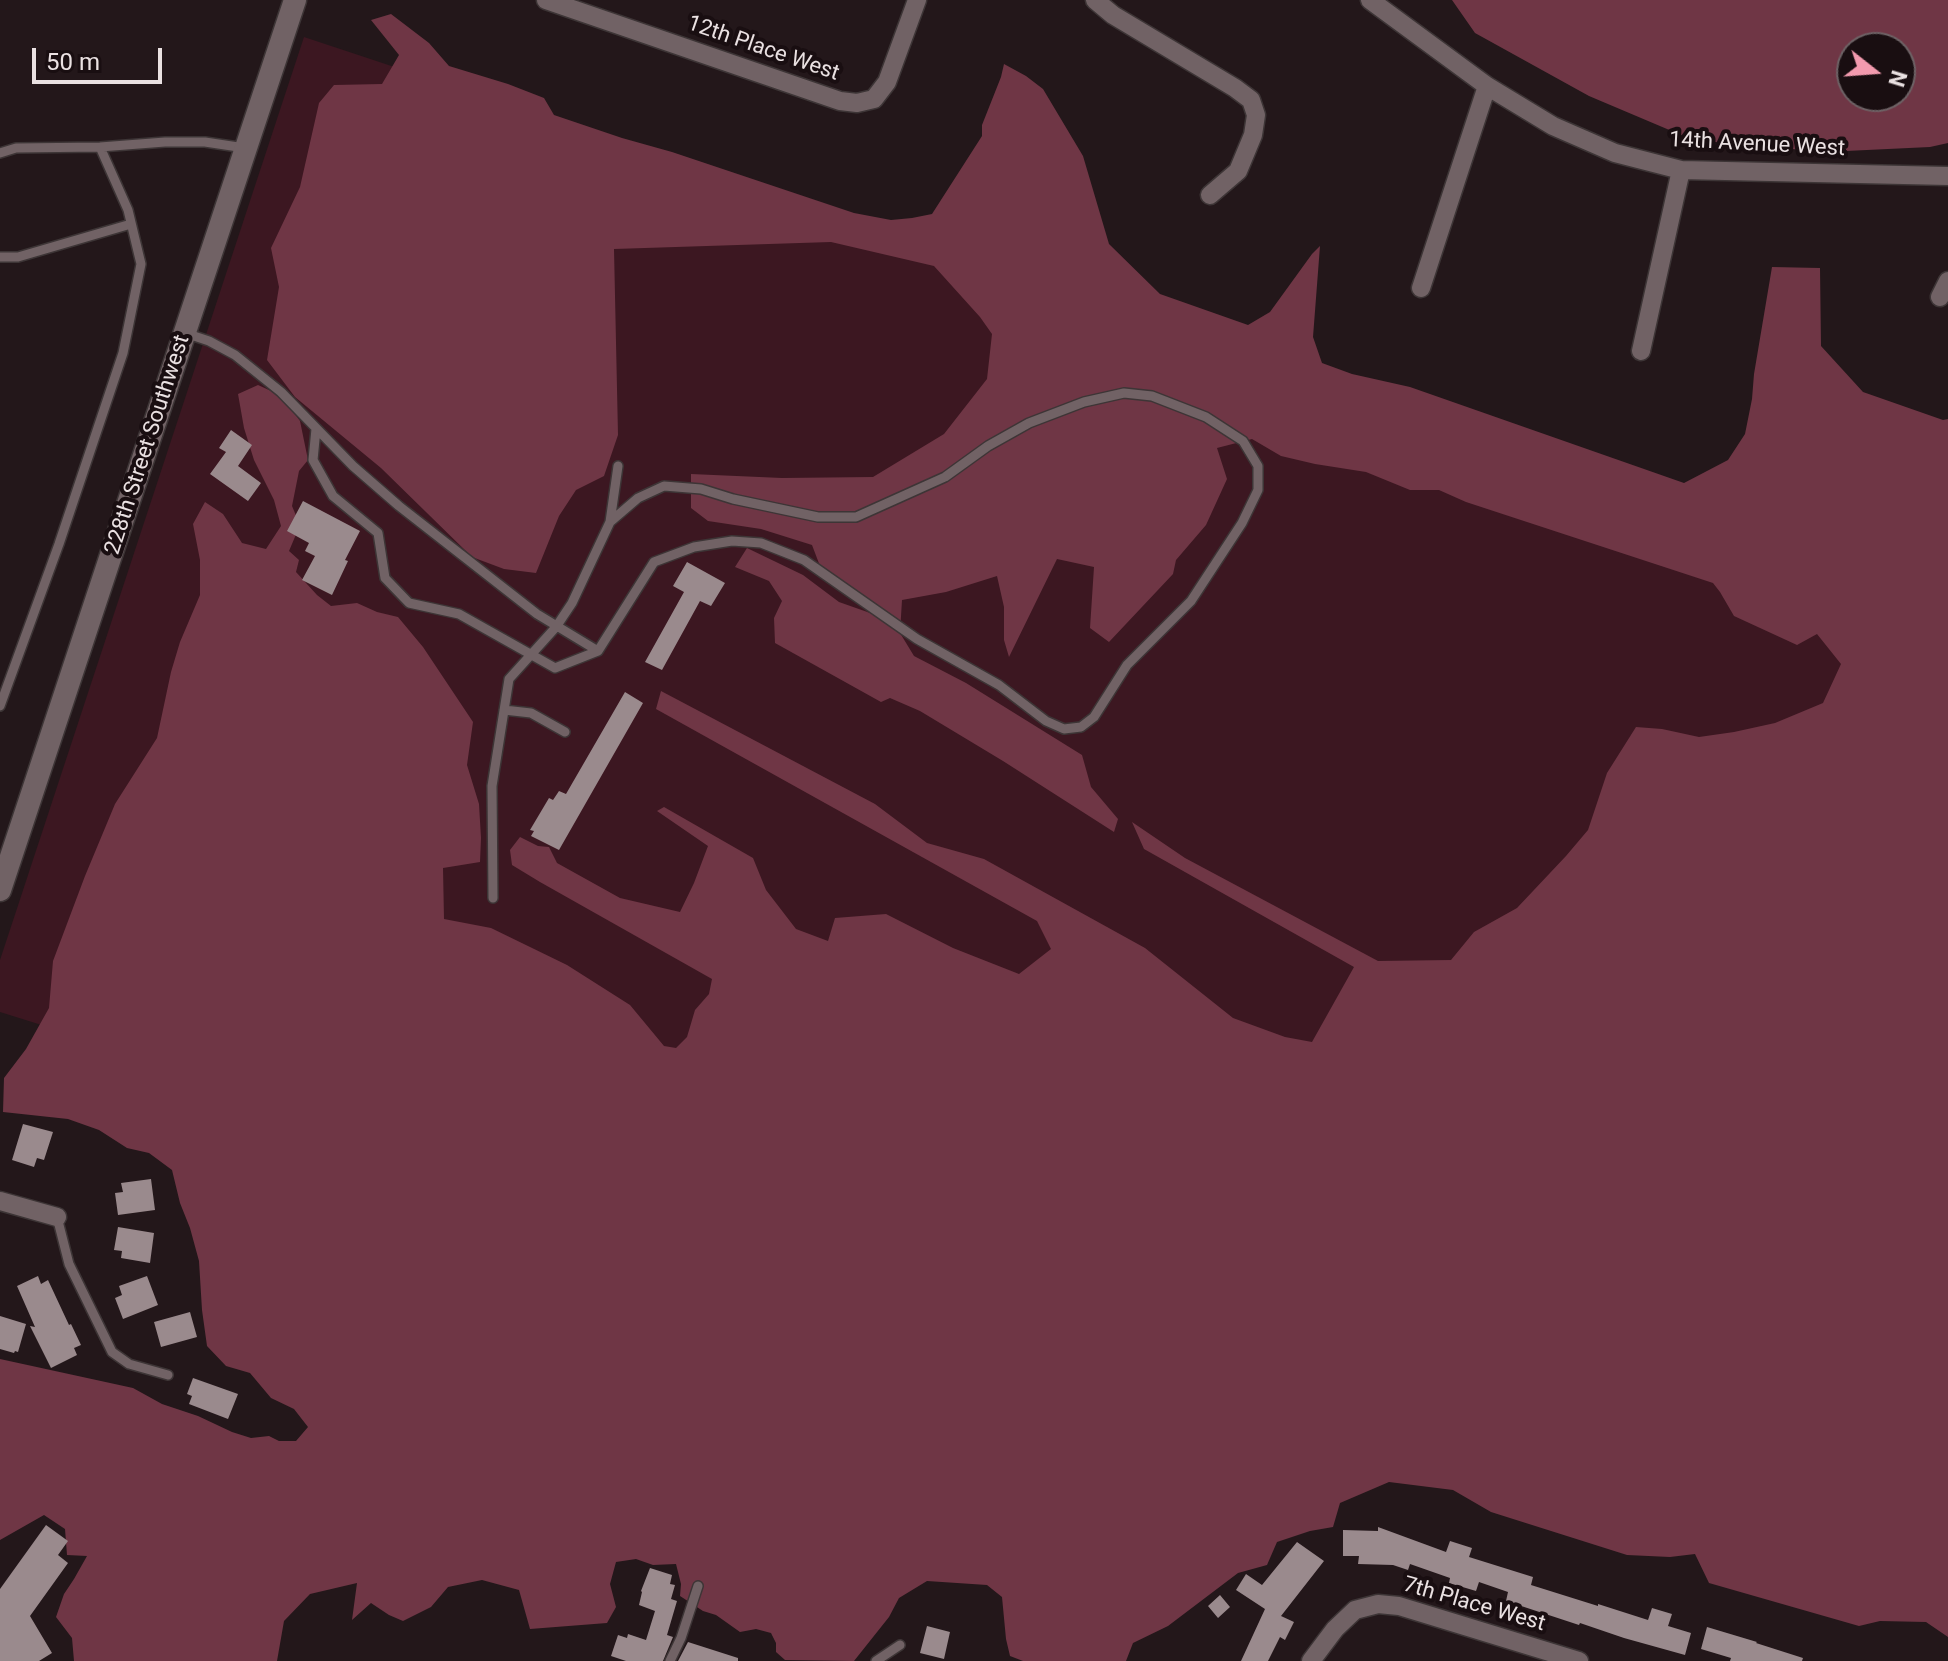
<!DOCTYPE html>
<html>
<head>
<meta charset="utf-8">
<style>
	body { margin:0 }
	#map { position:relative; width:1948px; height:1661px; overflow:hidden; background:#23171a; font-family:Roboto,sans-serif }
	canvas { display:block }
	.north { position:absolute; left:1836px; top:32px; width:80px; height:80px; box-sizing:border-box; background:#190e11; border:2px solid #6d6265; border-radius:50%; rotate:107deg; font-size:22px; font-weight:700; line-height:32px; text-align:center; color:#eae1e2 }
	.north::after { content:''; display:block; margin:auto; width:28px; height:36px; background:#f29aae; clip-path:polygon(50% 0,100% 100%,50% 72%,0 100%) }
	.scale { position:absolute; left:32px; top:48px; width:130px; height:36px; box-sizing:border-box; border:4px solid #eae1e2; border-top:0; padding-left:10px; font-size:24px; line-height:28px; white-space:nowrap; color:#eae1e2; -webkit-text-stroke:6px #190e11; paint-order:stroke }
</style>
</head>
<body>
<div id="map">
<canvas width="1948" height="1661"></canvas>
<div class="north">N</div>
<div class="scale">50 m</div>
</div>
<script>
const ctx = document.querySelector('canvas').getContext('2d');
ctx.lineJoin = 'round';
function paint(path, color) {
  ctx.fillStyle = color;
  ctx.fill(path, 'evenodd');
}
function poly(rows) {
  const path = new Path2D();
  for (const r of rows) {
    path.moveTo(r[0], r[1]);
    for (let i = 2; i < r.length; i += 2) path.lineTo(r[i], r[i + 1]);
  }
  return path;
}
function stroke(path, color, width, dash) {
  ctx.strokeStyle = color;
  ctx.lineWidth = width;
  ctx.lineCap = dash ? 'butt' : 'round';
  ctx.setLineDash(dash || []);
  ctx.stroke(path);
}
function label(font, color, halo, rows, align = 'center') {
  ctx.font = font + ' Roboto,sans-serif';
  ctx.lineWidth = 8;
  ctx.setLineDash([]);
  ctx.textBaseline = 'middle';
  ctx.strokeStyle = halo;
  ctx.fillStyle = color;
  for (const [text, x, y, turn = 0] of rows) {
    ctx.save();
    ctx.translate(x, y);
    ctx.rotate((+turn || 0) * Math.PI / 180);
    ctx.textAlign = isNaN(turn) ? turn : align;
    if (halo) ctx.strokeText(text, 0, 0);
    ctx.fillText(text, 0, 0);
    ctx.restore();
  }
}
const green = poly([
	[304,37,1948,582,1660,1532,0,1012,0,960]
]);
const forest = poly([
	[1452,0,1948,0,1948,143,1930,147,1825,152,1693,140,1589,96,1475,33],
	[1900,48,1900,96,1852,96,1852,48],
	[391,14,429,43,449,66,508,84,544,98,554,115,622,138,672,152,854,213,891,220,912,218,932,214,982,136,982,125,1001,77,1004,64,1026,76,1043,89,1083,156,1109,244,1160,294,1248,325,1270,312,1312,254,1320,246,1313,337,1322,363,1352,374,1410,387,1684,483,1728,460,1745,434,1752,399,1754,374,1772,267,1820,268,1821,346,1863,392,1943,420,1948,419,1948,1637,1926,1622,1880,1621,1859,1626,1709,1583,1695,1554,1670,1557,1627,1555,1491,1512,1453,1490,1389,1482,1340,1503,1333,1527,1310,1531,1277,1542,1267,1565,1238,1573,1168,1626,1133,1643,1126,1661,1023,1661,1010,1656,1006,1639,1002,1597,987,1585,927,1581,899,1598,889,1617,854,1661,785,1660,776,1652,776,1643,771,1633,756,1629,740,1632,716,1615,703,1611,680,1596,681,1584,676,1564,653,1565,636,1559,616,1562,610,1584,616,1607,607,1623,530,1629,519,1590,482,1580,448,1587,431,1607,403,1621,389,1615,371,1603,352,1620,357,1583,310,1594,284,1621,277,1661,74,1661,72,1638,56,1617,64,1594,74,1579,87,1556,67,1555,65,1529,44,1515,0,1540,0,1359,133,1388,162,1404,198,1416,232,1432,251,1438,269,1436,279,1441,296,1441,308,1427,294,1409,271,1398,250,1373,226,1366,207,1346,202,1310,199,1261,190,1228,180,1203,172,1170,149,1153,127,1148,99,1130,68,1119,3,1112,4,1078,26,1049,49,1008,53,961,85,876,115,804,157,738,171,672,180,642,200,595,200,560,193,524,205,502,223,514,242,543,266,549,281,526,274,500,254,460,244,428,238,394,258,385,282,396,300,421,308,460,299,471,292,506,300,525,289,551,299,560,296,572,317,595,331,606,357,603,377,612,398,617,423,647,473,722,467,765,479,804,481,838,480,862,443,868,444,919,491,928,567,965,630,1005,664,1046,676,1048,687,1037,695,1010,709,994,712,979,540,882,512,865,510,850,520,837,538,846,549,847,557,863,620,898,680,912,694,883,708,846,657,811,664,807,753,858,766,890,796,929,828,941,835,918,886,914,953,948,1019,974,1051,949,1037,921,656,709,661,691,875,804,927,843,984,859,1145,948,1233,1018,1285,1037,1312,1042,1354,967,1144,849,1132,822,1185,858,1378,961,1451,960,1474,932,1517,908,1566,856,1588,830,1607,773,1636,727,1662,729,1699,737,1734,732,1775,723,1823,703,1841,664,1817,634,1797,645,1734,616,1720,592,1713,583,1466,502,1439,490,1410,490,1366,472,1315,464,1281,456,1252,439,1217,448,1227,479,1206,525,1176,560,1173,574,1109,642,1090,628,1094,567,1057,559,1009,657,1004,640,1004,607,997,576,946,592,902,600,900,633,914,656,966,683,1082,755,1091,787,1118,819,1114,832,1003,761,920,711,890,698,881,702,775,643,774,618,782,601,769,581,735,567,747,548,803,575,839,602,873,614,853,593,823,574,812,545,761,529,708,521,691,508,691,474,782,478,873,477,944,434,987,379,992,334,980,317,934,266,831,242,614,249,618,435,604,476,576,490,559,516,536,573,504,569,472,557,381,468,295,397,267,360,279,287,271,248,300,187,319,103,334,85,382,84,399,55,371,20]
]);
const building = poly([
	[231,430,252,445,238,466,261,483,248,501,210,474,226,452,219,448],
	[303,501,360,531,345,560,348,561,332,595,302,580,315,556,305,551,309,543,287,531],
	[687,562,725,583,711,606,700,601,662,670,645,662,684,592,673,586],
	[625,692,643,703,559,850,531,836,534,831,530,830,549,798,553,800,559,791,566,794],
	[23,1124,53,1132,44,1160,37,1158,34,1167,12,1160],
	[151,1179,155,1210,118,1215,115,1193,123,1192,121,1183],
	[118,1227,154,1233,150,1263,121,1258,122,1251,114,1250],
	[38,1276,41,1284,48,1280,69,1325,71,1324,81,1345,74,1348,77,1355,51,1368,30,1326,35,1327,17,1286],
	[147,1276,158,1305,123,1319,115,1298,122,1295,119,1286],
	[190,1312,197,1337,161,1347,154,1322],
	[0,1316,26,1324,18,1352,15,1351,14,1353,0,1349],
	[193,1378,238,1394,228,1419,189,1404,192,1396,187,1394],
	[46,1525,68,1541,58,1555,68,1563,30,1616,52,1653,39,1661,0,1661,0,1589],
	[1378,1527,1446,1552,1450,1541,1472,1548,1469,1557,1533,1577,1531,1585,1598,1606,1598,1604,1648,1620,1652,1608,1672,1614,1668,1626,1691,1633,1685,1655,1624,1638,1580,1623,1579,1625,1506,1601,1508,1592,1479,1582,1476,1591,1449,1583,1450,1578,1410,1564,1408,1570,1393,1565,1358,1564,1359,1556,1343,1556,1343,1530,1378,1531],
	[1297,1542,1324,1561,1281,1616,1294,1622,1285,1640,1280,1637,1268,1661,1241,1661,1265,1609,1236,1590,1246,1574,1262,1585],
	[650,1568,672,1575,670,1584,675,1585,671,1599,677,1601,667,1635,673,1637,663,1661,626,1661,611,1656,618,1635,627,1638,628,1634,646,1640,655,1611,639,1605,642,1592,641,1591],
	[1220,1595,1230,1607,1218,1618,1208,1606],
	[927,1626,950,1632,944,1659,920,1653],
	[1707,1627,1757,1642,1756,1643,1803,1658,1802,1661,1730,1661,1731,1658,1701,1649],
	[688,1642,738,1658,738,1661,678,1661]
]);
const service = poly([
	[0,153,16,148,100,147,165,142,205,142,245,148],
	[0,257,18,257,131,224],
	[185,333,209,341,235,355,281,392,353,466,399,506,537,614,598,651],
	[316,429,313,460,333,496,378,533,385,578,409,603,459,614,555,668,598,651,654,562,694,547,732,541,761,543,804,560,917,639,999,685,1046,721,1064,729,1081,727,1094,717,1127,665,1191,601,1242,523,1258,490,1258,466,1243,441,1206,417,1152,396,1124,393,1084,402,1029,423,988,446,945,477,856,517,818,517,733,499,701,489,664,486,638,498,610,522],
	[0,706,59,544,123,353,141,264,128,210,100,147],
	[504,710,531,713,565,732],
	[493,898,492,786,509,679,556,627,572,603,610,522,618,466],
	[57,1217,69,1264,112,1352,129,1364,168,1375],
	[670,1661,681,1638,698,1586],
	[876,1661,900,1645]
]);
const minor = poly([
	[546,0,840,101,857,103,874,99,887,82,917,0],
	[1095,0,1113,15,1235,88,1251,100,1256,115,1253,135,1238,171,1210,195],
	[1370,0,1487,86,1553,126,1615,153,1681,170,1948,176],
	[1421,288,1487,86],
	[1940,297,1948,281],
	[1641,351,1681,170],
	[0,1201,57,1217],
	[1311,1661,1335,1629,1355,1610,1378,1604,1399,1606,1579,1661]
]);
const secondary = poly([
	[0,890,295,0]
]);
const streetNames = [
	["12th Place West",763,49,19],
	["14th Avenue West",1757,145,3],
	["228th Street Southwest",148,445,-72],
	["7th Place West",1474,1605,16]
];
paint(green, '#3c1721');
paint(forest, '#6f3645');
paint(building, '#9a8a8d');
stroke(service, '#3d3536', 12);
stroke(minor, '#3d3536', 21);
stroke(secondary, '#3d3536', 25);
stroke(service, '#716265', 9);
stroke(minor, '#716265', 18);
stroke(secondary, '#716265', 22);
label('22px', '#eae1e2', '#190e11', streetNames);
</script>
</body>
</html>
